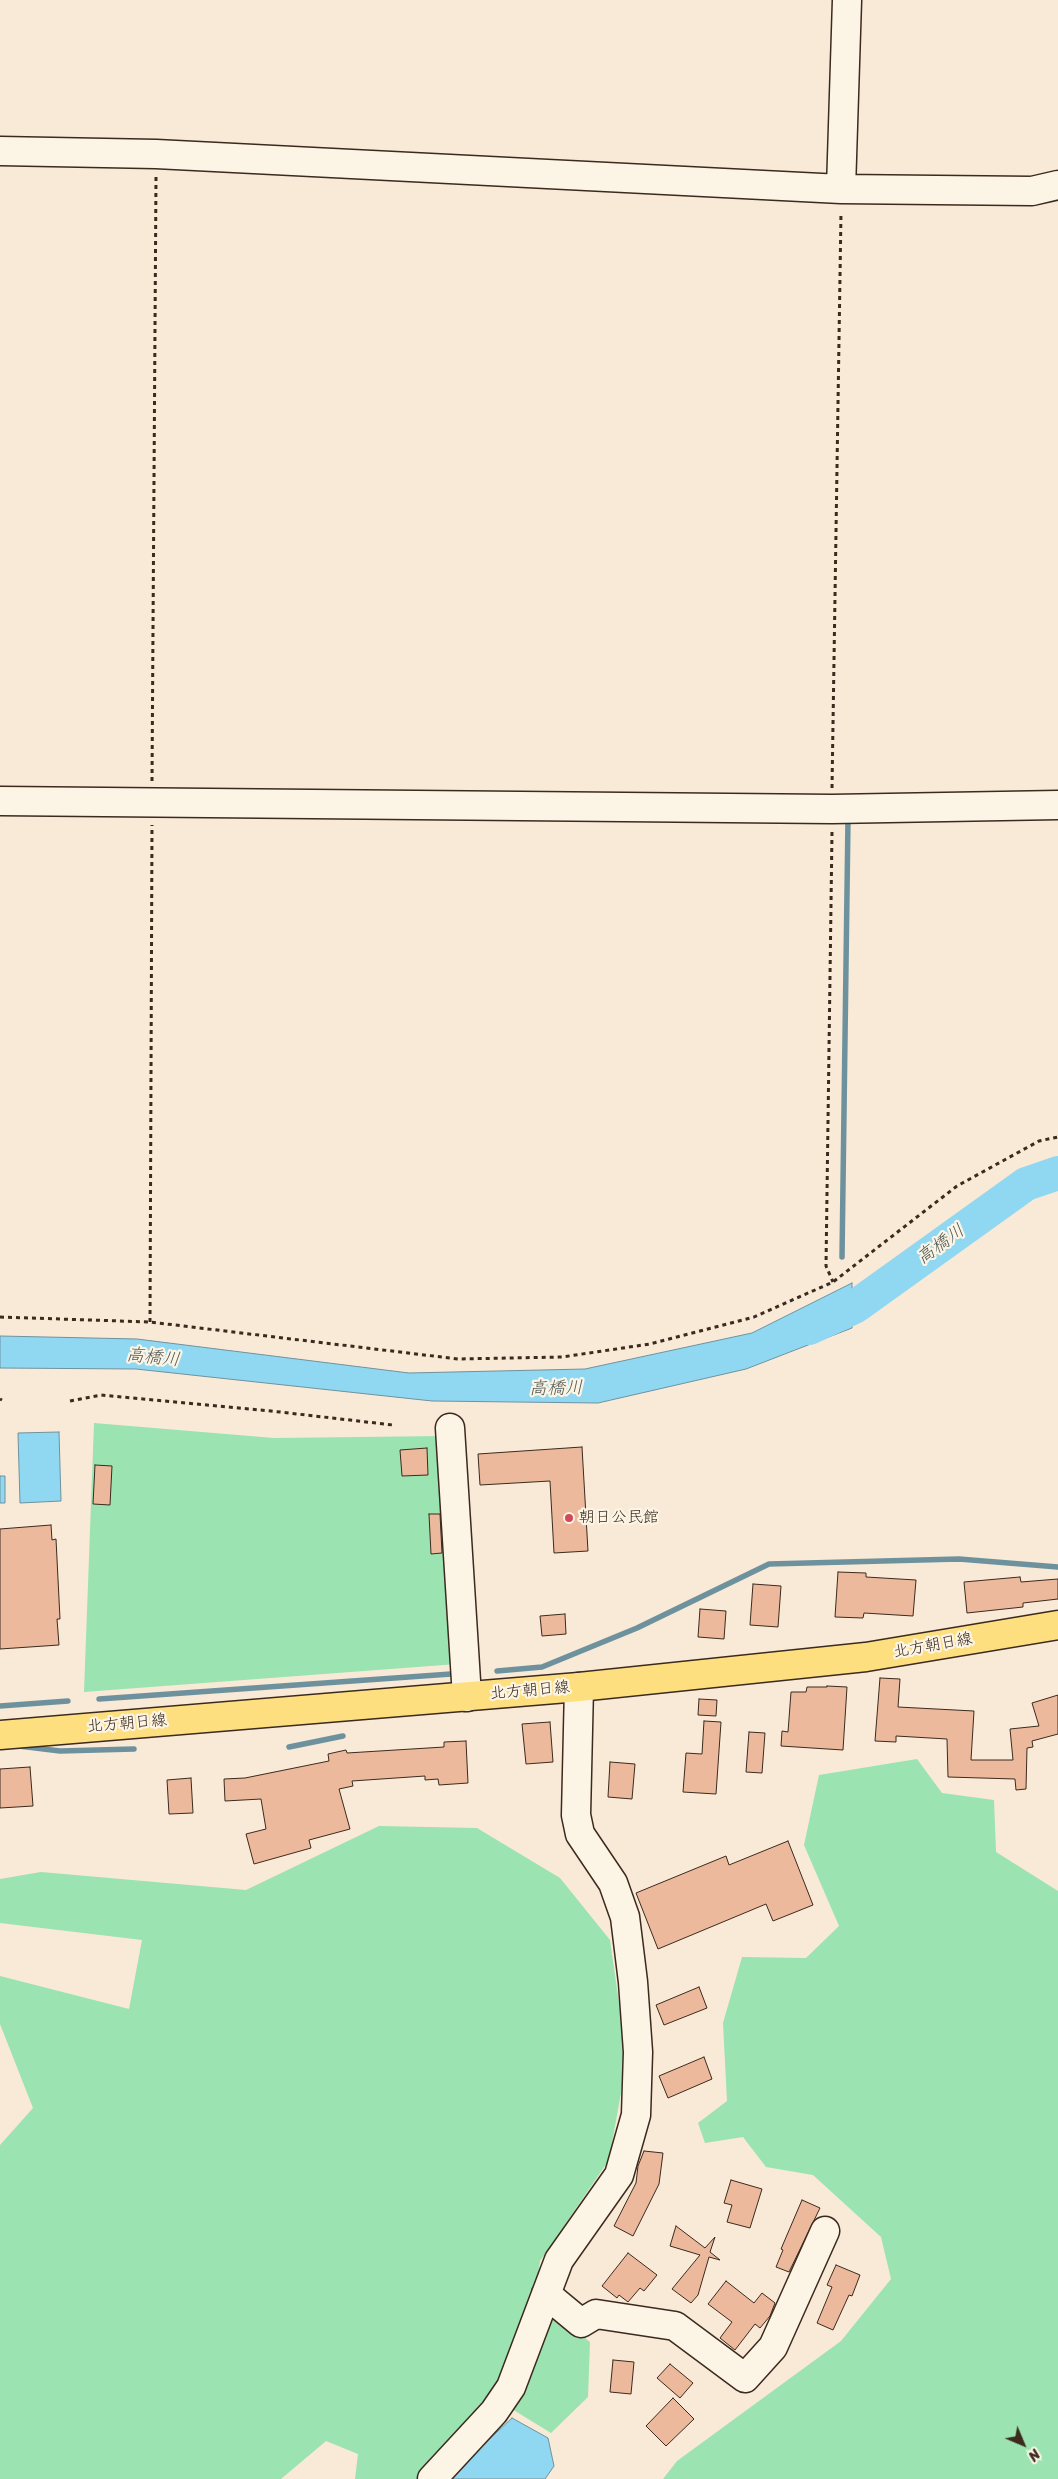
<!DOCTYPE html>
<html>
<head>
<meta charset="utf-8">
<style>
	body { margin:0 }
	#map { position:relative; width:1058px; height:2479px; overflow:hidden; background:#f9e9d7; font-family:Sriracha,sans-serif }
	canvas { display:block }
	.north { position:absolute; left:998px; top:2419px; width:50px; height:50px; -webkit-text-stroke:4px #fcf5e5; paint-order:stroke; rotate:135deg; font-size:14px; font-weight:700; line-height:20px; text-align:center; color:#3b2a1e }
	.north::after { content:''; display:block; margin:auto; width:18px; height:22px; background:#3b2a1e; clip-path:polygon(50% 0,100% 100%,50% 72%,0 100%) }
</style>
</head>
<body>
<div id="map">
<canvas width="1058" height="2479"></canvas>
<div class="north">N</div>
</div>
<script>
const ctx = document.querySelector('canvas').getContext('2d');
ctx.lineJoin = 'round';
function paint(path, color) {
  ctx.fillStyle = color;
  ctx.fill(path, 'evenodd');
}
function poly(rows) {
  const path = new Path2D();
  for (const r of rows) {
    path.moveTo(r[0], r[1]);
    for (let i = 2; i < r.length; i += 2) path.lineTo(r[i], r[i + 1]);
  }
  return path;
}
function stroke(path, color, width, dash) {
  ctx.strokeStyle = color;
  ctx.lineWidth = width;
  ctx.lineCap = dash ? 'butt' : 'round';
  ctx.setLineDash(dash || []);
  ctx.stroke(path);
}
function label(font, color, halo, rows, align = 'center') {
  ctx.font = font + ' Sriracha,"Klee One",sans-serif';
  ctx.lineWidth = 4.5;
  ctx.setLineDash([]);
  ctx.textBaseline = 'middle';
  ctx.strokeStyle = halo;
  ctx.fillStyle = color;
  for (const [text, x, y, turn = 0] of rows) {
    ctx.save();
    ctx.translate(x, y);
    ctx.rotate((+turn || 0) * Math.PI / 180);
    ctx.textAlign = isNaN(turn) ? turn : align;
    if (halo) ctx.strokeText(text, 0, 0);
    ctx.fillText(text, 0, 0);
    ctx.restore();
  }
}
const green = poly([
	[94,1423,274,1438,443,1436,457,1664,84,1692],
	[917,1759,942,1793,994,1800,996,1852,1058,1891,1058,2479,663,2479,677,2461,841,2341,891,2279,881,2237,813,2175,766,2167,743,2137,705,2143,698,2123,727,2101,723,2023,742,1957,806,1958,839,1926,804,1845,819,1775],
	[379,1826,477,1828,560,1878,610,1940,627,2059,609,2160,540,2261,535,2298,590,2342,588,2397,551,2433,507,2406,423,2479,355,2479,358,2454,326,2441,281,2479,0,2479,0,2145,33,2108,0,2024,0,1976,129,2009,142,1940,0,1923,0,1879,41,1872,246,1890]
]);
const water = poly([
	[852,1283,852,1328,746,1369,598,1403,432,1401,136,1369,0,1368,0,1336,137,1339,409,1373,585,1369,752,1333,852,1283],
	[59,1432,61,1501,20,1503,18,1433,59,1432],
	[0,1476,5,1476,5,1503,0,1503,0,1476],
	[512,2418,548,2438,554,2466,545,2479,449,2479,453,2473,512,2418]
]);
const stream = poly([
	[842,1257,848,819],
	[497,1671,542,1667,637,1628,769,1564,959,1559,1058,1567],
	[99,1699,451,1674],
	[0,1706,68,1701],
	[19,1746,60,1751,134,1749],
	[289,1747,343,1736]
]);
const river = poly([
	[809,1328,856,1306,1026,1184,1058,1173]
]);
const building = poly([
	[582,1447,588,1551,554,1553,550,1481,480,1485,478,1454,582,1447],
	[427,1448,428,1475,402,1476,400,1450,427,1448],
	[95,1465,112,1466,110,1505,93,1504,95,1465],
	[429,1514,440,1514,442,1553,431,1554,429,1514],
	[51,1525,52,1540,56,1539,60,1619,57,1619,59,1645,0,1649,0,1529,51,1525],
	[838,1572,866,1573,866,1577,916,1580,913,1616,864,1613,863,1618,835,1617,838,1572],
	[1020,1577,1021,1582,1058,1579,1058,1599,1023,1603,1023,1607,967,1613,964,1582,1020,1577],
	[753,1584,781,1586,778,1627,750,1625,753,1584],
	[700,1609,726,1611,724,1639,698,1637,700,1609],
	[565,1614,566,1634,542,1636,540,1616,565,1614],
	[880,1678,900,1679,898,1707,974,1711,971,1760,1013,1760,1010,1729,1039,1726,1032,1703,1058,1695,1058,1734,1032,1741,1033,1747,1027,1748,1026,1789,1016,1790,1015,1779,948,1777,947,1739,896,1736,896,1742,875,1741,880,1678],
	[827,1686,847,1687,843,1750,781,1746,782,1731,788,1732,791,1692,806,1692,807,1687,827,1687,827,1686],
	[699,1699,717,1700,716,1716,698,1715,699,1699],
	[704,1721,721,1722,716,1794,683,1792,686,1753,702,1754,704,1721],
	[550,1722,553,1762,526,1764,522,1724,550,1722],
	[749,1732,765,1733,762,1773,746,1772,749,1732],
	[466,1741,468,1783,439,1785,438,1779,425,1780,425,1776,352,1781,353,1786,339,1789,350,1829,309,1840,311,1848,254,1864,246,1834,266,1829,261,1799,225,1801,224,1779,245,1778,329,1761,328,1754,346,1750,347,1753,444,1747,444,1742,466,1741],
	[610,1762,635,1764,632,1799,608,1797,610,1762],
	[30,1767,33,1806,0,1808,0,1769,30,1767],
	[191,1778,193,1813,169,1814,167,1780,191,1778],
	[788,1841,813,1905,773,1921,766,1904,658,1949,636,1893,726,1856,729,1865,788,1841],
	[699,1987,707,2008,664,2025,656,2005,699,1987],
	[704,2057,712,2079,668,2098,659,2076,704,2057],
	[644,2151,663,2153,659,2184,633,2236,614,2226,636,2183,638,2166,644,2151],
	[731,2180,762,2189,750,2228,727,2222,732,2205,724,2203,731,2180],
	[802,2200,820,2208,789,2272,776,2267,783,2250,781,2249,802,2200],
	[676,2226,705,2248,715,2237,710,2252,720,2260,709,2257,698,2295,691,2303,672,2289,700,2255,670,2246,676,2226],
	[628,2253,657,2275,644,2291,640,2288,628,2302,619,2295,617,2298,602,2286,628,2253],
	[836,2265,860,2275,852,2296,849,2295,833,2330,817,2323,832,2287,827,2285,836,2265],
	[726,2281,754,2303,762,2293,775,2303,770,2316,760,2328,755,2324,735,2350,720,2338,732,2322,708,2304,726,2281],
	[613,2360,634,2362,631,2394,610,2392,613,2360],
	[670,2364,693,2383,680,2398,657,2378,670,2364],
	[673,2398,694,2419,666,2446,646,2426,673,2398]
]);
const path = poly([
	[152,781,156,177],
	[832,788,841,212],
	[832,832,826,1266,833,1282],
	[0,1317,150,1322,458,1359,562,1357,650,1344,754,1317,833,1282,957,1186,1039,1141,1058,1137],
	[150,1322,152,825],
	[0,1399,2,1400],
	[70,1401,101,1395,271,1411,393,1425]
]);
const minor = poly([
	[0,151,156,154,841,189,1032,191,1058,185],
	[841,189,847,0],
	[0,801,832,809,1058,805],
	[450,1428,467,1697],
	[546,2294,581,2323,596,2314,675,2326,745,2378,773,2347,825,2231],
	[432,2479,494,2412,511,2387,559,2260,619,2175,636,2115,638,2052,633,1982,625,1917,613,1883,580,1834,576,1815,579,1687]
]);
const major = poly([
	[0,1735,579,1687,866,1657,1058,1625]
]);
const markers = [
	[569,1518,5,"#d1495b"]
];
const poiNames = [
	["朝日公民館",579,1518]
];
const streetNames = [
	["北方朝日線",933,1646,-10],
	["北方朝日線",530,1691,-5],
	["北方朝日線",127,1724,-5]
];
const waterNames = [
	["高橋川",941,1245,-36],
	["高橋川",153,1358,6],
	["高橋川",556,1389,-1]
];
paint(green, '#9be3b1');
paint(water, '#90d8f2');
stroke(water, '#6e929d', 1);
stroke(stream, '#6e929d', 5.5);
stroke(river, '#90d8f2', 34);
paint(building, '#ecb99d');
stroke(building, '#3b2a1e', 1);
stroke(minor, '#3b2a1e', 31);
stroke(major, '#3b2a1e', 31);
stroke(path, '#3b2a1e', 3, [4, 4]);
stroke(minor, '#fcf5e5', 28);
stroke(major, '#fedf80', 28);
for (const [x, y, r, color] of markers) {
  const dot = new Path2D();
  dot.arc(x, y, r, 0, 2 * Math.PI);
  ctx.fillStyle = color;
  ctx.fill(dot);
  stroke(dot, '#fcf5e5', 2);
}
label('16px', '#3b2a1e', '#fcf5e5', poiNames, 'left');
label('16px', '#3b2a1e', '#fcf5e5', streetNames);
label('italic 18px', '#505653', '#fcf5e5', waterNames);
</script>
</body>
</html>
